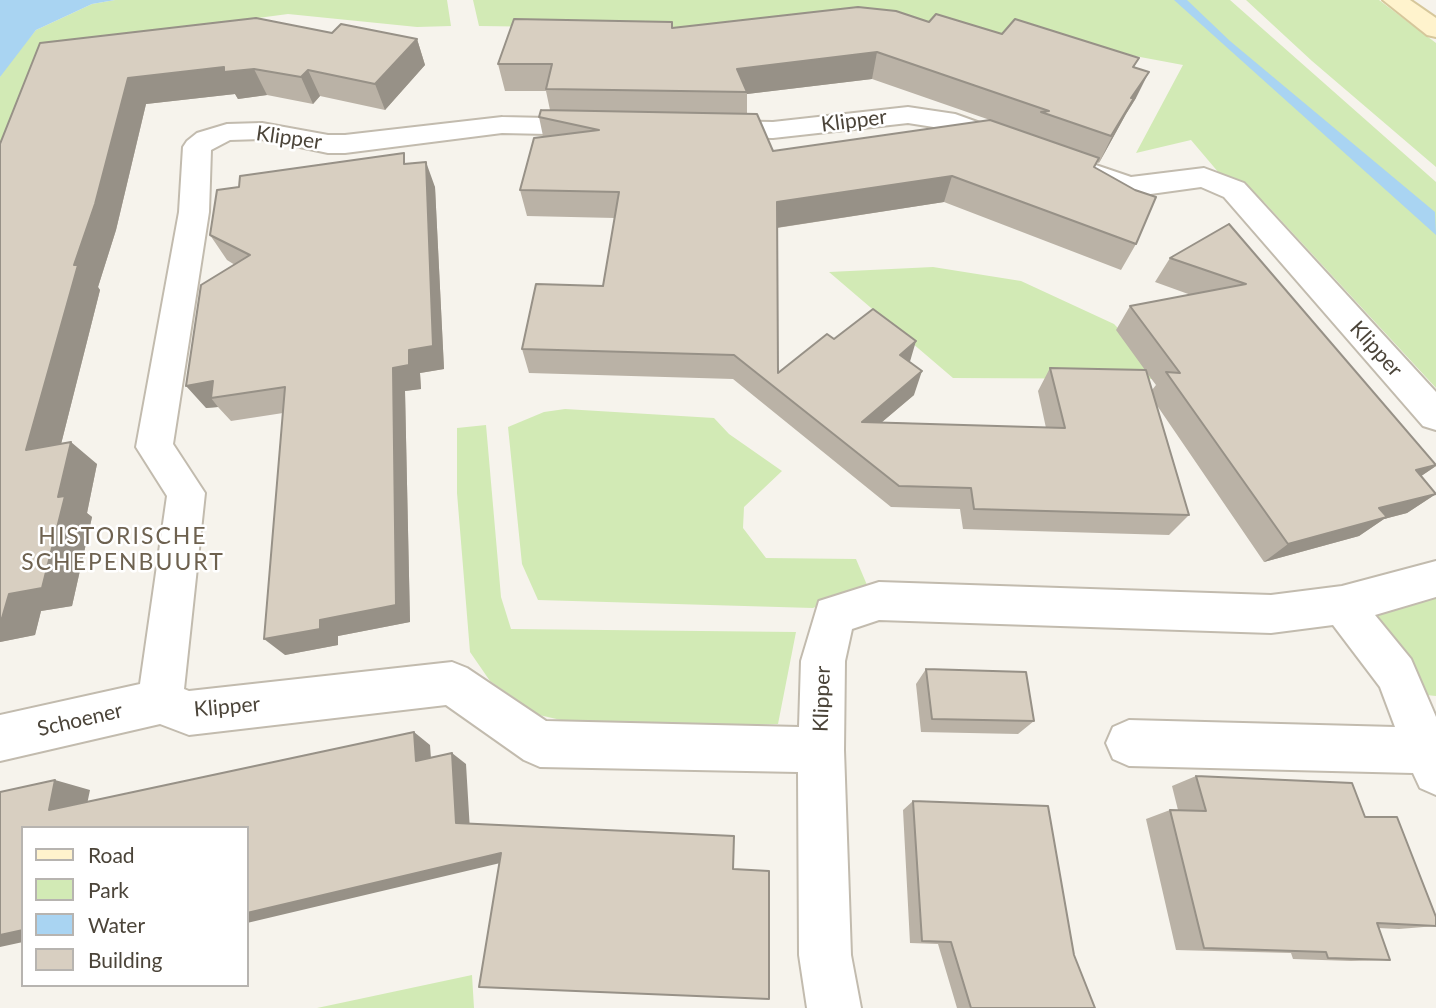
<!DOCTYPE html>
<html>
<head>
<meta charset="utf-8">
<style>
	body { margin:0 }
	#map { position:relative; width:1436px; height:1008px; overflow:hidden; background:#f6f3ec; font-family:Lato,sans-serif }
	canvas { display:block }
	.legend { position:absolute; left:21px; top:826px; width:228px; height:161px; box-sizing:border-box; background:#fff; border:2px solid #b7b4b0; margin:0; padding:9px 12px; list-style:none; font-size:21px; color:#4b4439 }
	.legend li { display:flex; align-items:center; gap:14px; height:35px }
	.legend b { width:35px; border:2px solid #b7b4b0 }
</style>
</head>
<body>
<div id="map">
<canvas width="1436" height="1008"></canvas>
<ul class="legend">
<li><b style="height:9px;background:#fff3cd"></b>Road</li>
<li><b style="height:19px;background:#d2eab5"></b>Park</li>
<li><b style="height:19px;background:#a9d4f2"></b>Water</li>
<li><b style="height:19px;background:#d8cfc1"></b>Building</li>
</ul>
</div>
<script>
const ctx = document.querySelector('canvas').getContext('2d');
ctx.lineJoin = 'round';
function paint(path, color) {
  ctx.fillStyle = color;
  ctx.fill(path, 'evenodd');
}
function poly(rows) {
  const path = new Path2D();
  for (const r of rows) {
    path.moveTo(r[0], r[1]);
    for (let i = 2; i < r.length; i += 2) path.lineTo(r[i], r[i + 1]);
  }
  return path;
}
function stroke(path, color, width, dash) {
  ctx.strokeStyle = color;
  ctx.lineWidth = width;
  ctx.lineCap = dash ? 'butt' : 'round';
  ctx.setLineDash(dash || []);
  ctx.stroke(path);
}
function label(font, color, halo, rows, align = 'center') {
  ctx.font = font + ' Lato,sans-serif';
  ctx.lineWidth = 5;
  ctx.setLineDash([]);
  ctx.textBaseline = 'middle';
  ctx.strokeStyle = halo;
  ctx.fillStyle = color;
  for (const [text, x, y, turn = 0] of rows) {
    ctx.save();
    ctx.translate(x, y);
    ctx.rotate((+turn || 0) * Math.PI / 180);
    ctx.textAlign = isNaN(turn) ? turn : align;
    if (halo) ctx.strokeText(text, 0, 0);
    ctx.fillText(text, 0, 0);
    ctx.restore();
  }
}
const green = poly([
	[115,0,447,0,451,26,417,27,288,14,69,43,0,146,0,77,3,69,36,30,92,4],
	[473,0,1230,0,1436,182,1436,388,1264,202,1219,173,1191,140,1136,153,1183,65,1076,45,1058,48,995,33,479,26],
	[1246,0,1379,0,1436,43,1436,167,1312,61],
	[933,267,1021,281,1114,324,1167,379,953,378,829,272],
	[565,409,714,418,729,434,782,471,744,507,743,528,766,558,856,559,867,585,813,608,538,600,522,564,508,427,544,412],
	[486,425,501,597,511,629,796,632,778,724,640,728,583,725,539,715,490,681,470,652,457,493,457,428],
	[1436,598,1436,696,1407,693,1373,616],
	[472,975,474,1008,317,1008]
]);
const water = poly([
	[0,0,115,0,92,4,36,30,0,77],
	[1174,0,1187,0,1230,41,1435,212,1436,235]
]);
const street = poly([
	[908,107,955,114,1019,137,1023,143,1019,149,1009,152,940,128,908,123,773,138,710,137,700,135,696,129,700,123,710,121,773,122,908,107],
	[502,117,594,119,604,121,608,127,604,133,594,135,502,133,345,153,328,153,262,139,230,140,211,150,209,212,173,444,205,493,184,689,189,691,452,662,467,668,546,721,799,727,801,661,819,601,879,582,1271,595,1342,586,1436,561,1436,597,1375,615,1411,659,1436,717,1436,795,1420,788,1413,773,1129,766,1113,759,1106,743,1113,727,1129,720,1395,727,1380,687,1333,625,1271,633,879,620,852,629,845,661,844,750,851,955,861,1008,807,1008,799,955,798,772,540,767,524,760,446,705,189,735,160,724,0,761,0,715,140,684,167,496,136,447,179,212,183,147,187,141,197,133,227,124,262,123,328,135,345,135,502,117],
	[1078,159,1131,177,1204,168,1244,183,1436,392,1436,430,1423,426,1224,197,1201,187,1129,197,1068,174,1064,168,1068,162,1078,159]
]);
const secondary = poly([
	[1383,0,1410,0,1436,18,1436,37,1427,35,1383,0]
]);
const wall = poly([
	[672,22,673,28,929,22,1139,58,1134,67,1136,98,1126,114,1099,163,1097,162,1094,167,1136,244,1121,270,944,202,777,228,778,373,834,339,910,362,914,395,882,422,1046,428,1038,391,1050,368,1145,370,1116,330,1130,306,1191,295,1155,282,1170,258,1229,224,1436,466,1421,476,1436,494,1407,513,1384,519,1359,536,1264,562,1156,404,1189,515,1169,535,963,529,960,509,891,507,733,379,529,373,522,349,603,286,615,218,527,216,520,190,543,136,539,117,550,110,546,91,505,91,498,64],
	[872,79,990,120,773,151,747,114,747,94],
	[1147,373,1156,385,1152,390],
	[332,33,417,39,425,65,385,110,320,96,313,104,267,95,238,99,235,94,146,104,116,230,98,287,100,290,61,444,97,464,87,513,92,517,72,606,41,611,35,635,0,642,0,144],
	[408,164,435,187,444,369,420,373,421,389,405,391,410,622,338,636,338,645,285,655,283,413,231,421,218,407,206,408,235,265,227,260,210,235],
	[926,669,1034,721,1018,734,921,732,916,684],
	[1196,776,1365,817,1436,926,1399,929,1378,928,1390,960,1351,961,1293,959,1291,953,1176,950,1146,819,1170,810,1178,810,1172,786],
	[913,801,1074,955,1095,1008,957,1008,938,944,910,943,903,810]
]);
const shadedWall = poly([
	[417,39,425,65,385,110,375,84],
	[877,52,872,79,747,94,737,69],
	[224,67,254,69,267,95,238,99,235,94,146,104,116,230,98,287,100,290,54,472,26,450,74,265,128,78],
	[308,70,320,96,313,104,301,77],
	[1149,72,1136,98,1126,114,1099,163,1131,98],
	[426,162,435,187,444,369,420,373,421,389,405,391,410,622,338,636,338,645,285,655,264,639,320,620,393,368,409,350],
	[952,176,944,202,775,228,777,202],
	[916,341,909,365,900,355],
	[922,371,914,395,856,444,862,422],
	[213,381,211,398,218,407,206,408,186,386],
	[71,442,97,464,87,513,92,517,72,606,41,611,35,635,0,642,0,619,9,594,58,497],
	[1436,466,1408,485,1416,470],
	[1436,494,1407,513,1384,519,1359,536,1264,562,1288,544,1379,508],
	[414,732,430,745,432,772,416,761],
	[452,753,466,764,470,831,456,823],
	[55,780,90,790,84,819,49,810],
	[501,853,513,860,247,923,247,913],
	[23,930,23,942,0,947,0,935]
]);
const building = poly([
	[858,7,896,11,929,22,936,14,1002,34,1015,19,1139,58,1133,67,1149,72,1131,98,1134,98,1111,136,1041,112,1049,111,877,52,737,69,747,92,546,89,552,64,498,64,514,19,672,22,672,28,858,7],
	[256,18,332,33,341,24,417,39,375,84,308,70,301,77,254,69,224,72,224,67,128,78,95,204,74,265,78,265,26,450,71,442,58,497,65,496,42,588,9,594,2,618,0,619,0,144,40,43,256,18],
	[541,110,757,114,773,151,990,120,1099,158,1094,167,1135,190,1156,197,1136,244,952,176,777,202,778,373,827,334,834,339,873,309,916,341,900,355,922,371,862,422,1065,428,1050,368,1146,370,1189,515,974,509,971,488,899,486,734,355,522,349,536,284,603,286,619,192,520,190,534,138,599,130,539,117,541,110],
	[404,153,404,164,426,162,433,346,409,350,409,365,393,368,396,605,320,620,320,629,264,639,285,387,211,398,213,381,186,386,201,285,250,255,210,235,217,190,239,187,240,176,404,153],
	[1229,224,1436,465,1416,470,1436,494,1379,508,1387,517,1288,544,1166,372,1180,373,1130,306,1246,284,1170,258,1229,224],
	[926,669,1026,672,1034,721,932,719,926,669],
	[414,732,416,761,452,753,456,823,734,836,733,869,769,871,769,999,479,987,501,853,247,913,247,828,23,828,23,930,0,935,0,792,55,780,49,810,414,732],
	[1196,776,1352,783,1365,817,1397,817,1436,917,1436,926,1377,923,1390,960,1328,958,1326,952,1204,948,1170,810,1206,811,1196,776],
	[913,801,1048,806,1074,955,1095,1008,971,1008,951,942,922,941,913,801]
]);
const streetNames = [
	["Klipper",854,121,-7],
	["Klipper",289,138,8],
	["Klipper",1376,349,48],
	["Klipper",822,699,-88],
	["Klipper",227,707,-5],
	["Schoener",80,720,-13]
];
const neighbourhoodNames = [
	["HISTORISCHE",123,537],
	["SCHEPENBUURT",123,563]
];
paint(green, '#d2eab5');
paint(water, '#a9d4f2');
stroke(street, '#c2bbae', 4);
stroke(secondary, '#d6c79b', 4);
paint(street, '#fff');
paint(secondary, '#fff3cd');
paint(wall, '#bab2a6');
paint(shadedWall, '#979187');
paint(building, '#d8cfc1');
stroke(building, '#979187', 2);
label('21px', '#4b4439', '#fff', streetNames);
ctx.letterSpacing = '2px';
label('23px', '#6e6250', '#fff', neighbourhoodNames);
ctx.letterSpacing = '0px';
</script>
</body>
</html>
